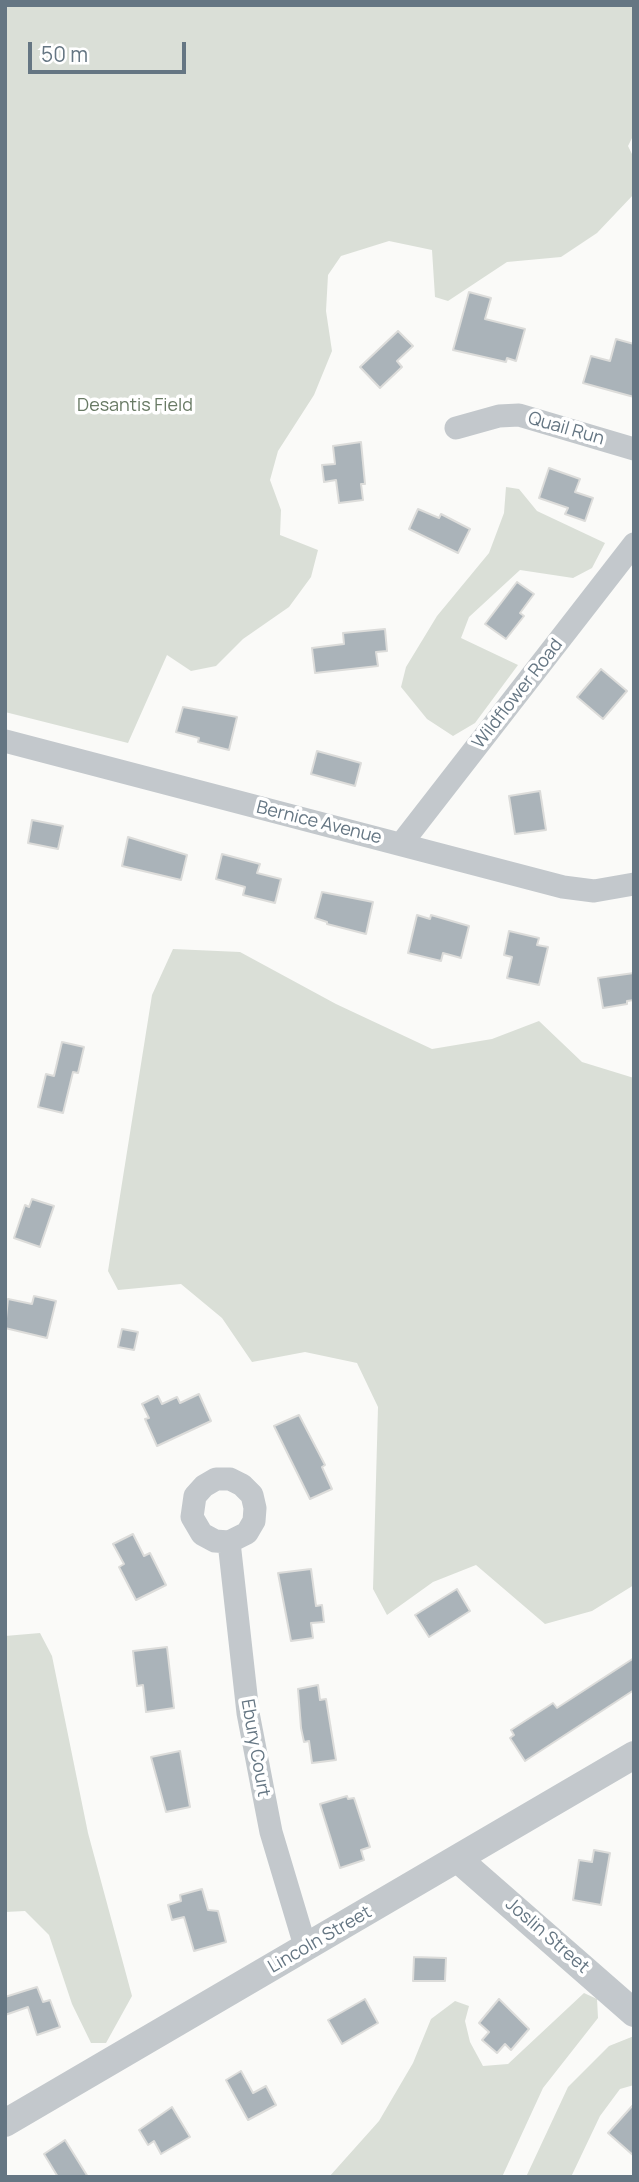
<!DOCTYPE html>
<html>
<head>
<meta charset="utf-8">
<style>
	body { margin:0 }
	#map { position:relative; width:639px; height:2182px; overflow:hidden; background:#fafaf8; font-family:Manrope,sans-serif }
	canvas { display:block }
	.frame { position:absolute; inset:0; border:7px solid #657683; pointer-events:none }
	.scale { position:absolute; left:28px; top:42px; width:158px; height:32px; box-sizing:border-box; border:4px solid #657683; border-top:0; padding-left:9px; font-size:21px; line-height:24px; white-space:nowrap; color:#657683; -webkit-text-stroke:5px #fff; paint-order:stroke }
</style>
</head>
<body>
<div id="map">
<canvas width="639" height="2182"></canvas>
<div class="frame"></div>
<div class="scale">50 m</div>
</div>
<script>
const ctx = document.querySelector('canvas').getContext('2d');
ctx.lineJoin = 'round';
function paint(path, color) {
  ctx.fillStyle = color;
  ctx.fill(path, 'evenodd');
}
function poly(rows) {
  const path = new Path2D();
  for (const r of rows) {
    path.moveTo(r[0], r[1]);
    for (let i = 2; i < r.length; i += 2) path.lineTo(r[i], r[i + 1]);
  }
  return path;
}
function stroke(path, color, width, dash) {
  ctx.strokeStyle = color;
  ctx.lineWidth = width;
  ctx.lineCap = dash ? 'butt' : 'round';
  ctx.setLineDash(dash || []);
  ctx.stroke(path);
}
function label(font, color, halo, rows, align = 'center') {
  ctx.font = font + ' Manrope,sans-serif';
  ctx.lineWidth = 7;
  ctx.setLineDash([]);
  ctx.textBaseline = 'middle';
  ctx.strokeStyle = halo;
  ctx.fillStyle = color;
  for (const [text, x, y, turn = 0] of rows) {
    ctx.save();
    ctx.translate(x, y);
    ctx.rotate((+turn || 0) * Math.PI / 180);
    ctx.textAlign = isNaN(turn) ? turn : align;
    if (halo) ctx.strokeText(text, 0, 0);
    ctx.fillText(text, 0, 0);
    ctx.restore();
  }
}
const green = poly([
	[5,5,634,5,634,134,628,146,634,158,634,194,597,233,561,257,507,262,448,301,435,297,432,250,389,241,341,256,328,275,326,311,332,351,314,395,278,451,270,480,281,510,280,535,318,550,311,577,289,607,243,639,216,666,191,671,167,655,128,743,5,712],
	[506,487,519,489,537,511,605,543,592,568,573,578,520,570,469,617,461,638,518,665,475,723,453,736,427,719,401,687,406,667,437,616,489,553,504,513],
	[173,949,240,952,336,1004,432,1049,492,1039,539,1021,582,1062,634,1078,634,1585,592,1611,545,1624,476,1565,433,1582,387,1615,373,1589,378,1407,357,1363,305,1352,252,1362,222,1318,181,1284,118,1290,108,1271,152,995],
	[40,1633,52,1656,88,1833,132,1996,106,2043,91,2043,72,2004,49,1935,25,1911,5,1912,5,1636],
	[584,1993,597,1999,598,2018,543,2088,502,2177,329,2177,379,2121,413,2063,431,2019,455,2001,469,2006,465,2021,470,2042,483,2066,508,2064],
	[634,2036,634,2085,620,2089,600,2116,571,2177,526,2177,568,2087,609,2046]
]);
const building = poly([
	[469,292,491,298,485,319,525,329,516,361,507,358,506,362,453,350,469,292],
	[398,331,413,346,397,361,402,367,380,388,360,367,398,331],
	[616,339,634,344,634,397,583,383,591,356,610,361,616,339],
	[361,442,365,484,361,484,363,500,339,503,336,480,324,482,322,465,335,464,333,446,361,442],
	[549,468,580,479,575,492,593,498,585,521,565,514,568,508,539,498,549,468],
	[418,509,439,518,441,514,470,529,458,553,409,529,418,509],
	[517,582,534,594,520,613,524,616,506,639,485,624,517,582],
	[385,629,387,651,376,652,378,666,315,673,312,648,344,644,343,633,385,629],
	[601,669,627,691,603,719,577,697,601,669],
	[183,707,237,717,229,750,198,742,199,738,176,732,183,707],
	[317,751,361,763,355,786,311,774,317,751],
	[540,791,546,830,515,834,509,796,540,791],
	[32,820,63,826,58,849,28,843,32,820],
	[128,837,187,855,181,880,122,866,128,837],
	[222,854,260,864,257,873,281,879,275,903,243,895,245,887,216,879,222,854],
	[322,892,373,902,366,934,327,924,327,922,315,918,322,892],
	[417,915,430,919,431,915,469,926,461,958,443,953,441,961,408,953,417,915],
	[509,931,539,938,537,945,548,947,539,985,507,978,512,957,504,955,509,931],
	[634,973,634,1000,627,1001,627,1004,603,1008,598,978,634,973],
	[62,1042,84,1047,78,1073,73,1072,63,1113,38,1107,46,1074,54,1076,62,1042],
	[32,1199,54,1206,40,1247,14,1238,25,1205,29,1207,32,1199],
	[34,1296,56,1301,47,1338,5,1328,8,1299,32,1304,34,1296],
	[122,1329,138,1332,134,1350,118,1347,122,1329],
	[199,1394,211,1421,157,1446,145,1419,149,1418,142,1404,158,1396,162,1404,177,1397,180,1403,199,1394],
	[299,1415,325,1465,322,1467,332,1489,310,1499,274,1426,299,1415],
	[133,1534,144,1556,150,1553,166,1585,136,1600,119,1567,124,1564,113,1544,133,1534],
	[311,1569,316,1606,322,1605,324,1622,311,1623,313,1638,291,1641,278,1573,311,1569],
	[457,1589,470,1611,429,1637,415,1615,457,1589],
	[167,1647,174,1708,146,1712,143,1685,137,1686,133,1651,167,1647],
	[634,1658,634,1690,525,1761,510,1738,514,1735,511,1730,553,1703,557,1708,634,1658],
	[318,1685,320,1700,326,1699,336,1760,312,1763,309,1741,304,1742,301,1728,298,1689,318,1685],
	[180,1751,190,1807,166,1812,151,1757,180,1751],
	[347,1796,348,1799,354,1798,370,1847,361,1850,364,1860,340,1868,320,1804,347,1796],
	[594,1850,610,1853,601,1905,573,1900,579,1860,592,1862,594,1850],
	[202,1889,208,1910,218,1911,226,1942,194,1951,184,1917,172,1920,168,1905,181,1901,180,1895,202,1889],
	[414,1957,446,1958,445,1981,413,1981,414,1957],
	[37,1987,43,2002,50,2000,60,2027,37,2035,28,2007,5,2015,5,1997,37,1987],
	[365,1999,378,2023,342,2044,328,2020,365,1999],
	[499,1999,529,2029,511,2050,505,2044,497,2053,482,2040,489,2032,479,2023,499,1999],
	[241,2071,253,2093,266,2086,276,2105,248,2120,226,2080,241,2071],
	[634,2104,634,2156,608,2133,634,2104],
	[172,2107,190,2137,161,2154,154,2141,148,2145,139,2130,172,2107],
	[65,2140,88,2177,58,2177,44,2154,65,2140]
]);
const minor = poly([
	[456,428,499,416,519,415,634,449],
	[5,741,563,887,594,891,634,884],
	[401,844,634,544],
	[229,1542,215,1541,202,1534,192,1517,195,1496,204,1486,216,1479,230,1479,242,1485,252,1495,255,1508,254,1521,247,1533,229,1542,248,1713,271,1832,306,1949]
]);
const tertiary = poly([
	[459,1860,634,2013],
	[5,2123,634,1755]
]);
const parkNames = [
	["Desantis Field",135,406]
];
const streetNames = [
	["Quail Run",566,429,16],
	["Wildflower Road",518,694,-52],
	["Bernice Avenue",319,823,14],
	["Ebury Court",255,1748,80],
	["Joslin Street",547,1936,41],
	["Lincoln Street",320,1940,-30]
];
paint(green, '#dadfd7');
paint(building, '#aab3b9');
stroke(building, '#dcdcda', 2);
stroke(minor, '#c3c8cc', 23);
stroke(tertiary, '#c3c8cc', 28);
label('18px', '#687a64', '#fff', parkNames);
label('18px', '#657683', '#fff', streetNames);
</script>
</body>
</html>
